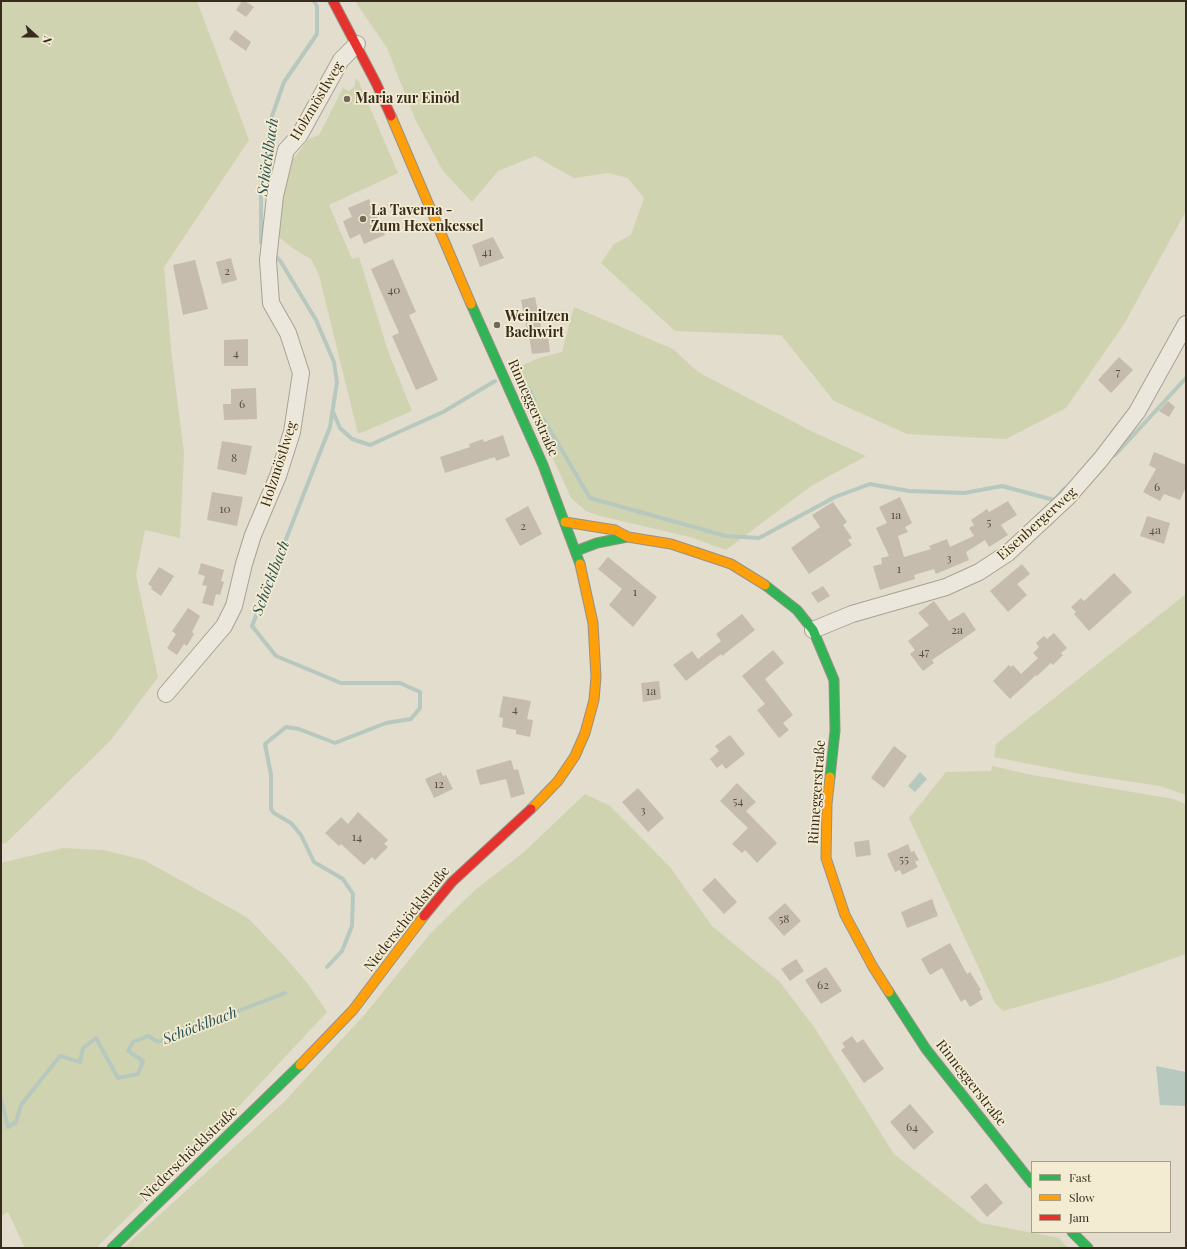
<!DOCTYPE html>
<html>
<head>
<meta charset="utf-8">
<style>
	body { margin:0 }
	#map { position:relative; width:1187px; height:1249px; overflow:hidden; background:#e2ddcc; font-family:"Playfair Display",serif }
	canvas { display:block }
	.frame { position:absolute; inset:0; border:2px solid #362b1e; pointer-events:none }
	.legend { position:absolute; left:1031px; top:1161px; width:140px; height:72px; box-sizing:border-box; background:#f4ecd2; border:1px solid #a89f8a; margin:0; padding:5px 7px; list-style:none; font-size:12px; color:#362b1e }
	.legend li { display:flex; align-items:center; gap:8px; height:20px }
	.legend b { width:20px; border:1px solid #a89f8a }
	.north { position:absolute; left:16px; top:16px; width:40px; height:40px; -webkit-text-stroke:3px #f4ecd2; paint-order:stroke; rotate:111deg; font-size:11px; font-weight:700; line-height:16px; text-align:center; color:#362b1e }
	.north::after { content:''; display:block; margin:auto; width:14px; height:18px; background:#362b1e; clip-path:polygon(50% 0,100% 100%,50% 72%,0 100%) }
</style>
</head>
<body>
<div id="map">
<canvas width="1187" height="1249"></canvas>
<div class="frame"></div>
<ul class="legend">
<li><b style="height:5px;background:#30b455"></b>Fast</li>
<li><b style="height:5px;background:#ff9f0a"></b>Slow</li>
<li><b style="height:5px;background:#e5322d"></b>Jam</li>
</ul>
<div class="north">N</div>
</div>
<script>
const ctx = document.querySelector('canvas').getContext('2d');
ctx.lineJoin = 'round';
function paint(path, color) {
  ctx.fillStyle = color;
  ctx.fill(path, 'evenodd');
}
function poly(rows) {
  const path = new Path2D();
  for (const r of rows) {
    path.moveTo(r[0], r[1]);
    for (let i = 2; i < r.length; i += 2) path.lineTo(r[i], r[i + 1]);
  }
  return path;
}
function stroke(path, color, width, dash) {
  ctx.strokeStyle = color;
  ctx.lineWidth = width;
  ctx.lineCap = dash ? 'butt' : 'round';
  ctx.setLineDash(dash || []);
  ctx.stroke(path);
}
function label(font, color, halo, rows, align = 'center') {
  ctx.font = font + ' "Playfair Display",serif';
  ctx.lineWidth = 3.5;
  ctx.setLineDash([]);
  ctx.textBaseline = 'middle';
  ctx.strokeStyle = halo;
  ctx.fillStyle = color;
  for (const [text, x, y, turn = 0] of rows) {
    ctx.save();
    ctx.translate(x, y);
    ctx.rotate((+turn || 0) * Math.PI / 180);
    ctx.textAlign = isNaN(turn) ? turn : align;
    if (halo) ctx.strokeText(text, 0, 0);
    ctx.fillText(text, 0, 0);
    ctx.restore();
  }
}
const green = poly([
	[1,1,197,1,249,140,164,267,172,359,184,453,180,538,145,530,136,575,158,677,111,740,6,843,1,844],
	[355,1,1186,1,1186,211,1124,324,1066,408,1006,439,907,434,834,401,781,335,675,331,601,263,614,244,631,235,644,198,628,178,608,173,574,178,535,156,498,171,472,202,443,171,416,121,387,48],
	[355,79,358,80,398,173,329,205,352,259,359,257,388,351,412,411,358,434,319,275,311,259,295,250,279,237,277,219,286,168,309,139,319,135,343,88,349,91,355,86],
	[574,307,673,349,698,372,813,432,866,456,811,486,726,550,690,537,600,516,586,511,571,498,513,371,516,368,539,358,562,352],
	[1186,594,1186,795,1160,786,1080,774,994,757,996,744],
	[992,766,1027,774,1173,799,1186,804,1186,954,1109,981,1003,1011,995,1003,909,818,946,772,991,771],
	[585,794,610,806,670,867,712,926,779,981,814,1027,894,1154,981,1223,1059,1238,1068,1248,123,1248,284,1102,366,1013,430,934,475,890,524,852],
	[63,848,103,850,144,860,248,918,286,958,308,984,327,1012,212,1135,96,1248,25,1248,8,1212,1,1216,1,863]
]);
const water = poly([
	[920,772,927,779,915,792,908,786],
	[1156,1066,1186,1072,1186,1106,1160,1105]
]);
const stream = poly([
	[265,246,261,242,261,183,272,116,284,82,317,34,317,6,314,1],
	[273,253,281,262,316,320,334,362,337,382,330,427,252,626,276,656,341,683,400,683,420,692,420,708,411,719,386,723,335,743,299,729,286,727,265,744,271,775,271,809,274,813,291,823,301,835,314,862,343,879,353,894,352,926,342,951,327,967],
	[525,388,529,389,534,399],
	[333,412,340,428,352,439,370,445,443,412,495,381],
	[544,420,590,498,726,536,759,538,835,497,870,484,909,491,964,493,1002,486,1054,500,1065,488],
	[1109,458,1115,455,1186,378],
	[1,1100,8,1127,16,1122,21,1105,60,1056,80,1062,83,1048,96,1038,118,1078,138,1074,143,1061,128,1051,133,1042,148,1036,158,1042,285,993]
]);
const building = poly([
	[242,1,245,1,254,7,246,17,236,10],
	[235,30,251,42,246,51,229,39],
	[369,199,385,235,364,244,360,234,350,239,343,221,352,217,348,208],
	[493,237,504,258,480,267,472,245],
	[231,258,237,280,222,284,216,262],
	[393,259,416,312,409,315,438,380,416,390,392,336,399,333,371,269],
	[195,260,208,309,183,315,173,265],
	[535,297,543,337,548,336,550,352,532,354,528,330,527,330,521,300],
	[248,339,248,366,224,366,224,340],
	[1119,357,1133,370,1111,393,1098,380],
	[256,388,257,419,224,420,223,404,231,404,231,389],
	[1168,401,1175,407,1169,417,1159,411],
	[503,435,510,456,496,461,495,457,445,473,440,457,470,447,469,444,483,439,484,442],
	[222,441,252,446,246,475,217,469],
	[1154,452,1186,465,1186,487,1180,500,1164,494,1160,501,1143,492,1156,469,1149,465],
	[212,492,243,497,237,526,207,520],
	[900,497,912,523,905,527,908,532,898,536,904,557,931,549,929,546,947,539,950,547,974,536,969,528,974,525,971,520,987,509,989,512,1008,501,1017,515,1001,525,1008,535,989,547,985,540,966,552,969,560,936,574,934,569,914,575,915,579,880,590,873,566,882,564,881,558,889,556,876,528,887,523,879,507],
	[833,502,847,522,843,525,852,538,848,540,852,545,809,574,791,548,820,527,812,515],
	[528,506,542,534,520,546,505,519],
	[1147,516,1170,523,1164,544,1140,536],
	[608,557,657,597,633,627,609,605,622,589,598,569],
	[201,563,224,570,221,581,224,582,220,595,216,594,213,606,202,603,207,586,202,585,205,576,198,574],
	[1022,564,1030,574,1017,584,1027,595,1008,612,990,591],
	[159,567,174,576,161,596,151,589,152,587,148,584],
	[1114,573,1132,592,1089,631,1074,614,1076,612,1071,607,1081,598,1084,601],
	[823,586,830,596,818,603,811,593],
	[934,601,949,621,964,612,976,630,932,660,934,663,923,671,910,654,915,650,908,641,929,625,918,613],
	[188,608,200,616,192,632,194,634,187,646,184,644,177,655,167,648,176,634,172,631],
	[742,614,755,630,722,656,721,654,686,681,673,665,692,651,698,659,721,641,716,634],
	[1054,633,1067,648,1061,653,1063,655,1053,665,1051,663,1037,676,1036,675,1010,699,993,681,1009,665,1011,667,1013,665,1021,674,1038,658,1033,653,1039,647,1036,643,1044,636,1047,639],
	[773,650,784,663,765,679,793,715,783,723,789,730,779,738,757,710,765,704,742,676],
	[659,681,661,699,643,702,641,683],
	[503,696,531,701,527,719,533,720,530,737,516,734,516,730,502,727,503,718,499,717],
	[730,735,745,754,726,769,722,764,717,768,710,759,719,751,715,746],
	[894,746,907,756,884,788,871,778],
	[511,760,514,770,518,769,525,794,511,798,506,779,480,785,476,770],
	[441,772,443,776,446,775,453,789,434,798,425,779],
	[737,783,756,802,746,811,777,843,757,863,745,850,742,853,732,844,748,828,720,801],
	[638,788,664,818,648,832,622,802],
	[358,812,388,840,384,844,388,847,375,860,372,857,364,865,341,844,339,846,325,833,341,817,348,824],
	[869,840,871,855,856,857,854,842],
	[908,844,911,852,914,851,919,860,915,862,918,867,902,875,900,870,895,872,887,854],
	[715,878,737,902,724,914,702,890],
	[932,899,938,916,907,928,901,912],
	[785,903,801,921,784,936,768,918],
	[950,943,967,974,970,972,981,990,979,991,983,999,970,1007,965,999,961,1002,942,968,930,975,921,959],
	[796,959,804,971,790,981,781,969],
	[826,967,842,991,821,1004,805,980],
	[852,1036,857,1043,863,1039,884,1069,864,1083,841,1050,845,1047,842,1043],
	[910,1104,934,1132,914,1150,890,1122],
	[986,1183,1003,1203,987,1217,970,1197]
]);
const street = poly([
	[813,630,852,614,946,587,979,572,1008,553,1067,498,1101,459,1137,412,1186,324],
	[166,694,224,626,234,606,244,564,253,535,278,476,292,432,301,373,288,333,271,303,268,260,275,196,286,150,299,136,341,60,357,44]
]);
const fast = poly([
	[471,304,543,465,580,564],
	[576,551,597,543,627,537],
	[765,585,797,610,813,630,834,680,835,731,830,777],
	[889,992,926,1049,1032,1183],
	[1072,1232,1088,1248],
	[112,1248,300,1065]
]);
const slow = poly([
	[391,116,471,304],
	[565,522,615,530,628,537,671,544,731,564,765,585],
	[830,777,827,804,826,858,845,915,873,967,889,992],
	[531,809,558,781,575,756,585,733,594,700,596,677,593,623,580,564],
	[300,1065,353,1010,424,916]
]);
const jam = poly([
	[333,1,376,83,391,116],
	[424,916,452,882,531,809]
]);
const markers = [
	[347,99,4,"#72695b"],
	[363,219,4,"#72695b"],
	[497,325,4,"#72695b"]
];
const numberNames = [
	["41",487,252],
	["2",227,271],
	["40",394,290],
	["4",236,353],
	["7",1118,372],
	["6",242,404],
	["8",234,458],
	["6",1157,487],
	["10",225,509],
	["1a",896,515],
	["5",989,522],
	["2",523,526],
	["4a",1155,530],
	["3",949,558],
	["1",899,569],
	["1",635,592],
	["2a",957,630],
	["47",924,652],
	["1a",651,691],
	["4",515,709],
	["12",439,784],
	["54",738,801],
	["3",643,810],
	["14",357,837],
	["55",904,859],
	["58",784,919],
	["62",823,985],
	["64",912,1127]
];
const poiNames = [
	["Maria zur Einöd",355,99],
	["La Taverna -",371,211],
	["Zum Hexenkessel",371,227],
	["Weinitzen",505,317],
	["Bachwirt",505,333]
];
const streetNames = [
	["Holzmöstlweg",317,101,-59],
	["Rinneggerstraße",533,408,66],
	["Holzmöstlweg",279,464,-72],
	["Eisenbergerweg",1037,524,-42],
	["Rinneggerstraße",817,792,-86],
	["Niederschöcklstraße",407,919,-52],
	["Rinneggerstraße",971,1083,52],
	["Niederschöcklstraße",189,1154,-44]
];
const waterNames = [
	["Schöcklbach",268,157,-82],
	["Schöcklbach",271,578,-69],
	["Schöcklbach",200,1026,-21]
];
paint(green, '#d0d3af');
paint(water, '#b7c8bf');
stroke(stream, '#b7c8bf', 4);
paint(building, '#c6bcad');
stroke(street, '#a8a295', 18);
stroke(fast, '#979185', 11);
stroke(slow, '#979185', 11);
stroke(jam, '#979185', 11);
stroke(street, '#ebe7dd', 16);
stroke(fast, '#30b455', 9);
stroke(slow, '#ff9f0a', 9);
stroke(jam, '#e5322d', 9);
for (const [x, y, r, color] of markers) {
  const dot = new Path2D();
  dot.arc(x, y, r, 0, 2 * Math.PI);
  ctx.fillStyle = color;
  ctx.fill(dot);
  stroke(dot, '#f4ecd2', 1.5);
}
label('12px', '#5a4f42', null, numberNames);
label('bold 14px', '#362b1e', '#f4ecd2', poiNames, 'left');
label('14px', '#362b1e', '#f4ecd2', streetNames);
label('italic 15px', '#2d5555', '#f4ecd2', waterNames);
</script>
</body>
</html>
